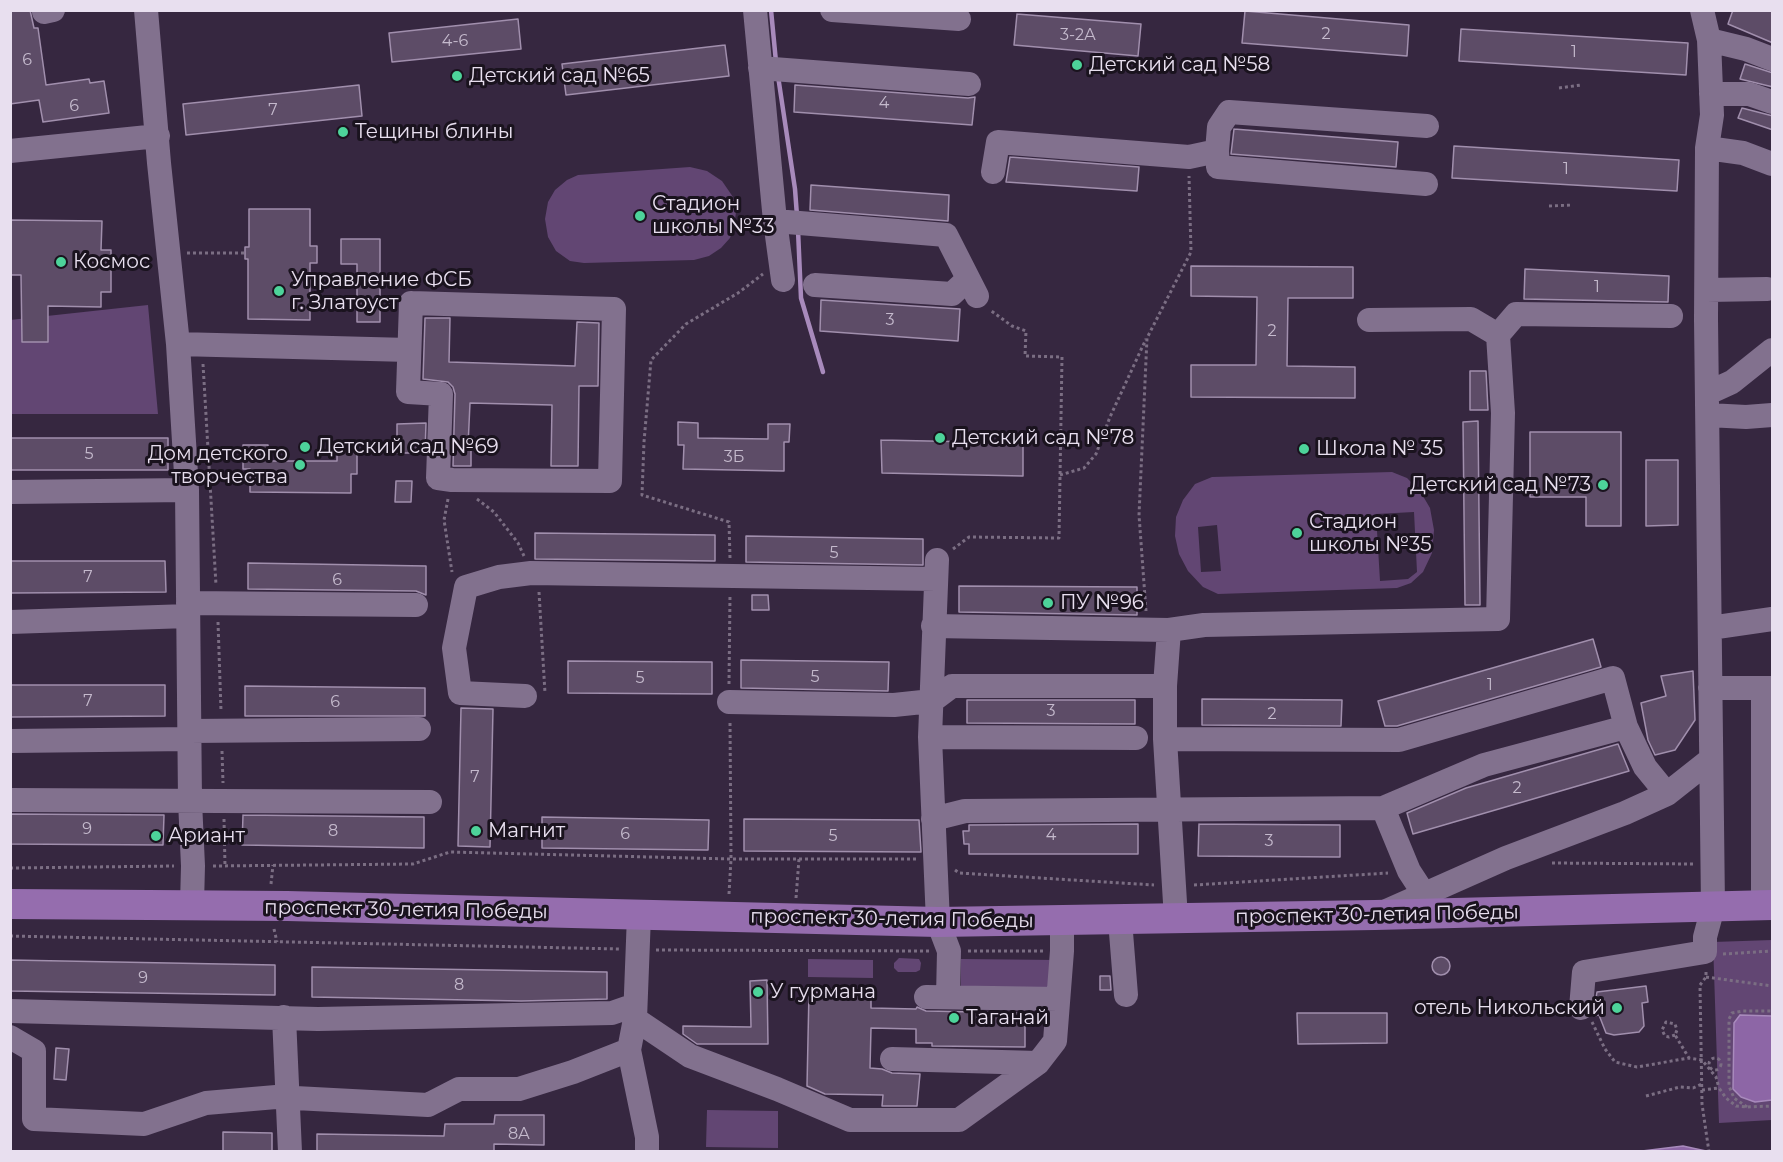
<!DOCTYPE html>
<html>
<head>
<meta charset="utf-8">
<style>
	body { margin:0 }
	#map { position:relative; width:1783px; height:1162px; overflow:hidden; background:#362740; font-family:Montserrat,sans-serif }
	canvas { display:block }
	.frame { position:absolute; inset:0; border:12px solid #e8dfef; pointer-events:none }
</style>
</head>
<body>
<div id="map">
<canvas width="1783" height="1162"></canvas>
<div class="frame"></div>
</div>
<script>
const ctx = document.querySelector('canvas').getContext('2d');
ctx.lineJoin = 'round';
function paint(path, color) {
  ctx.fillStyle = color;
  ctx.fill(path, 'evenodd');
}
function poly(rows) {
  const path = new Path2D();
  for (const r of rows) {
    if (r.length === 3) {
      path.moveTo(r[0] + r[2], r[1]);
      path.arc(r[0], r[1], r[2], 0, 2 * Math.PI);
      continue;
    }
    path.moveTo(r[0], r[1]);
    for (let i = 2; i < r.length; i += 2) path.lineTo(r[i], r[i + 1]);
  }
  return path;
}
function stroke(path, color, width, dash) {
  ctx.strokeStyle = color;
  ctx.lineWidth = width;
  ctx.lineCap = dash ? 'butt' : 'round';
  ctx.setLineDash(dash || []);
  ctx.stroke(path);
}
function label(font, color, halo, rows, align = 'center') {
  ctx.font = font + ' Montserrat,sans-serif';
  ctx.lineWidth = 6;
  ctx.setLineDash([]);
  ctx.textBaseline = 'middle';
  ctx.strokeStyle = halo;
  ctx.fillStyle = color;
  for (const [text, x, y, turn = 0] of rows) {
    ctx.save();
    ctx.translate(x, y);
    ctx.rotate((+turn || 0) * Math.PI / 180);
    ctx.textAlign = isNaN(turn) ? turn : align;
    if (halo) ctx.strokeText(text, 0, 0);
    ctx.fillText(text, 0, 0);
    ctx.restore();
  }
}
const green = poly([
	[690,167,707,171,722,181,733,197,736,212,734,226,730,238,721,248,709,256,694,260,584,263,570,261,556,251,548,237,545,219,548,202,555,190,567,180,578,175],
	[148,305,158,414,11,414,10,320],
	[1392,472,1407,478,1420,491,1430,508,1434,530,1432,553,1423,572,1411,583,1397,588,1218,594,1203,587,1188,571,1179,554,1175,536,1176,517,1183,500,1195,484,1212,477],
	[1414,512,1417,572,1408,579,1380,581,1376,514],
	[1217,525,1221,571,1201,572,1198,527],
	[1772,940,1772,1120,1719,1123,1713,942],
	[899,958,919,959,921,963,920,970,916,972,898,972,894,968,894,963],
	[808,959,873,960,873,978,808,977],
	[961,959,1058,960,1057,988,961,987],
	[707,1110,778,1111,778,1148,706,1147]
]);
const water = poly([
	[1740,1015,1772,1016,1772,1100,1755,1102,1741,1097,1733,1089,1734,1023,1740,1015],
	[1683,1146,1706,1151,1642,1151,1683,1146]
]);
const stream = poly([
	[771,10,776,62],
	[778,76,795,189,797,216],
	[798,230,801,298,823,372]
]);
const building = poly([
	[10,10,30,10,34,28,38,28,46,85,89,79,90,83,104,81,109,113,43,122,39,100,10,104,10,10],
	[1733,10,1773,10,1773,43,1728,24,1733,10],
	[1245,11,1409,25,1407,56,1242,43,1245,11],
	[1017,14,1141,24,1138,56,1014,45,1017,14],
	[518,19,521,49,392,62,389,33,518,19],
	[1461,29,1688,43,1686,75,1459,61,1461,29],
	[725,45,729,76,566,95,562,64,725,45],
	[1745,64,1773,73,1773,87,1740,79,1745,64],
	[359,85,362,116,186,135,183,104,359,85],
	[795,85,968,98,975,97,972,125,794,112,795,85],
	[1742,108,1773,116,1773,130,1738,118,1742,108],
	[1234,129,1398,142,1396,167,1231,154,1234,129],
	[1454,146,1679,160,1677,191,1452,178,1454,146],
	[1010,157,1139,167,1137,191,1006,182,1010,157],
	[811,185,949,195,948,221,810,210,811,185],
	[249,209,310,209,310,246,317,246,317,263,310,263,310,320,248,319,248,259,245,259,245,247,249,247,249,209],
	[10,220,102,221,101,250,111,250,111,292,101,292,101,307,48,306,48,342,22,342,21,275,10,275,10,220],
	[341,239,380,239,380,322,357,322,357,264,341,264,341,239],
	[1191,266,1353,267,1353,298,1288,298,1287,366,1355,367,1355,398,1191,397,1191,365,1256,365,1257,297,1191,296,1191,266],
	[1525,269,1669,276,1668,302,1524,299,1525,269],
	[821,300,960,309,958,341,820,331,821,300],
	[425,318,450,318,449,362,575,366,577,322,599,323,598,386,579,386,578,466,551,466,552,405,470,403,468,446,471,447,471,466,453,466,455,394,453,387,448,382,423,379,425,318],
	[1470,371,1486,371,1488,410,1470,410,1470,371],
	[1478,421,1480,605,1465,605,1463,422,1478,421],
	[678,422,698,423,698,438,768,439,768,424,790,424,789,442,784,442,784,471,683,469,684,445,678,445,678,422],
	[426,423,425,453,397,453,397,424,426,423],
	[1530,432,1621,432,1621,526,1586,526,1586,497,1530,497,1530,432],
	[10,438,168,438,168,470,10,470,10,438],
	[881,440,1023,443,1023,476,882,473,881,440],
	[243,445,268,445,268,461,337,461,337,447,357,447,357,474,351,474,351,493,250,492,250,469,243,469,243,445],
	[1646,460,1678,460,1678,525,1646,526,1646,460],
	[396,481,412,481,411,502,395,502,396,481],
	[535,533,715,535,715,561,535,559,535,533],
	[746,536,923,539,923,565,746,562,746,536],
	[10,561,165,561,166,592,10,593,10,561],
	[248,563,426,566,426,595,416,591,248,589,248,563],
	[959,586,1137,587,1137,615,959,612,959,586],
	[752,595,768,595,769,610,752,610,752,595],
	[1593,639,1601,667,1397,726,1385,726,1378,701,1593,639],
	[741,660,889,662,888,691,741,688,741,660],
	[568,661,712,662,712,694,568,693,568,661],
	[1693,671,1695,720,1675,750,1655,755,1648,740,1641,703,1666,696,1661,676,1693,671],
	[10,685,165,685,165,716,10,717,10,685],
	[245,686,425,688,425,716,245,716,245,686],
	[1202,699,1342,700,1341,726,1202,725,1202,699],
	[967,700,1135,700,1135,724,967,723,967,700],
	[461,708,493,709,490,847,458,846,461,708],
	[1618,744,1629,771,1413,834,1407,813,1466,788,1618,744],
	[10,814,164,815,163,845,10,844,10,814],
	[243,815,424,817,424,848,242,845,243,815],
	[542,817,709,820,708,850,542,848,542,817],
	[744,819,919,820,921,852,744,851,744,819],
	[1138,824,1138,854,969,854,969,844,964,844,963,831,969,831,969,825,1138,824],
	[1199,824,1340,825,1340,857,1198,856,1199,824],
	[1441,966,9],
	[10,960,275,965,275,995,10,991,10,960],
	[312,967,607,972,607,999,521,1001,312,997,312,967],
	[1100,976,1110,976,1111,990,1100,990,1100,976],
	[767,980,768,1044,697,1044,683,1034,683,1026,751,1027,750,981,767,980],
	[1646,986,1648,1002,1642,1003,1644,1026,1639,1032,1614,1035,1606,1033,1599,1015,1593,1016,1597,992,1646,986],
	[825,989,829,993,832,989,836,993,840,989,844,993,847,989,852,993,871,993,871,1008,916,1009,917,1007,926,1011,1025,1013,1025,1047,932,1046,932,1043,916,1043,916,1029,871,1028,870,1068,882,1069,892,1073,920,1074,917,1106,882,1106,883,1095,825,1094,807,1086,809,992,822,992,825,989],
	[1297,1013,1387,1013,1387,1043,1298,1044,1297,1013],
	[56,1048,69,1049,66,1080,54,1079,56,1048],
	[495,1115,544,1115,544,1145,494,1144,494,1152,317,1152,317,1134,444,1136,445,1124,494,1124,495,1115],
	[223,1132,272,1133,272,1152,223,1152,223,1132]
]);
const path = poly([
	[1559,88,1581,85],
	[1549,206,1573,205],
	[187,253,245,253],
	[203,364,216,585],
	[1060,475,1084,468,1096,454,1110,417,1146,339],
	[448,499,444,520,452,572],
	[477,499,494,512,518,543,524,556],
	[953,549,969,537,1059,538,1062,357,1025,356,1026,331,1012,326,990,310],
	[730,558,729,522,642,495,644,442,651,360,686,324,738,293,763,274],
	[539,592,545,693],
	[1146,611,1139,515,1147,338,1191,252,1189,176],
	[218,622,221,711],
	[729,684,730,595],
	[222,751,223,783],
	[224,819,225,866],
	[1552,863,1693,864],
	[213,866,413,864,450,852,731,859,916,859],
	[10,868,174,866],
	[955,870,959,873,1154,885],
	[271,884,273,865],
	[1194,885,1388,873],
	[729,894,731,859,730,721],
	[796,898,799,859],
	[274,929,277,942],
	[10,936,620,949],
	[656,950,929,951],
	[968,951,1043,951],
	[1723,954,1772,951],
	[1706,972,1706,977,1700,985,1702,1104,1709,1152],
	[1706,977,1772,986],
	[1592,1022,1605,1049,1615,1062,1637,1067,1689,1058,1702,1060,1716,1077,1719,1088],
	[1675,1035,1669,1037,1665,1036,1662,1030,1666,1022,1675,1024,1677,1030,1675,1035,1689,1058],
	[1715,1064,6],
	[1702,1090,1719,1088,1726,1098,1736,1106,1747,1107,1772,1106],
	[1646,1096,1680,1087,1693,1088,1702,1084],
	[1747,1107,1734,1098,1729,1086,1729,1019,1732,1013,1743,1011,1772,1011]
]);
const minor = poly([
	[146,10,159,163,178,344,187,490,190,801,193,866,192,904],
	[755,10,775,221,783,280],
	[832,10,959,19],
	[44,12,53,10],
	[1709,40,1746,49,1772,59],
	[760,68,969,84],
	[1711,94,1749,94,1772,102],
	[1707,148,1743,153,1772,164],
	[10,151,158,136],
	[1217,151,1218,167,1426,184],
	[993,172,998,142,1189,157,1217,151,1219,127,1229,112,1427,126],
	[775,221,946,235,977,296],
	[815,285,952,294,968,279],
	[1707,290,1767,289],
	[411,303,614,309,610,481,452,480,438,478,441,394,408,392,411,303],
	[1498,335,1516,314,1671,316],
	[178,344,409,350],
	[1708,393,1732,382,1772,350],
	[1708,415,1746,417,1772,415],
	[10,492,187,490],
	[937,560,930,737,938,922,949,951,948,997],
	[188,603,416,605],
	[10,622,188,616],
	[933,626,1169,630],
	[1710,628,1772,619],
	[1710,688,1772,688],
	[525,696,460,693,454,648,466,587,499,577,531,573,936,579],
	[729,702,894,705,932,701,952,686,1165,686],
	[190,731,419,729],
	[930,737,1136,738],
	[1165,739,1399,740,1613,678,1626,727],
	[10,741,190,739],
	[10,800,430,802],
	[1383,808,1409,871,1424,894],
	[933,819,965,811,1383,808,1484,765,1626,727,1645,767,1667,794],
	[1763,905,1763,688],
	[1382,913,1506,858,1625,813,1667,794,1710,760],
	[639,915,635,1019,629,1050,647,1137,647,1152],
	[1176,919,1165,739,1165,686,1169,630,1204,625,1498,619,1503,413,1498,335,1471,319,1369,320],
	[1120,920,1126,995],
	[926,997,1058,999],
	[1581,1008,1584,972,1705,952,1705,937,1713,907,1706,319,1707,148,1712,115,1709,40,1702,10],
	[10,1011,318,1019,612,1013,635,1005],
	[284,1017,290,1152],
	[635,1019,690,1056,777,1089,850,1120,959,1120,1038,1063],
	[10,1037,34,1051,34,1119,144,1124,206,1103,276,1097,428,1105,459,1089,519,1089,573,1072,629,1050],
	[892,1059,1038,1063,1055,1041,1062,951,1062,920]
]);
const major = poly([
	[10,904,287,906,938,922,1375,915,1772,905]
]);
const markers = [
	[1077,65,6,"#4dd39a"],
	[457,76,6,"#4dd39a"],
	[343,132,6,"#4dd39a"],
	[640,216,6,"#4dd39a"],
	[61,262,6,"#4dd39a"],
	[279,291,6,"#4dd39a"],
	[940,438,6,"#4dd39a"],
	[305,447,6,"#4dd39a"],
	[1304,449,6,"#4dd39a"],
	[300,465,6,"#4dd39a"],
	[1603,485,6,"#4dd39a"],
	[1297,533,6,"#4dd39a"],
	[1048,603,6,"#4dd39a"],
	[476,831,6,"#4dd39a"],
	[156,836,6,"#4dd39a"],
	[758,992,6,"#4dd39a"],
	[1617,1008,6,"#4dd39a"],
	[954,1018,6,"#4dd39a"]
];
const numberNames = [
	["2",1326,34],
	["3-2А",1078,35],
	["4-6",455,41],
	["1",1574,52],
	["6",27,60],
	["4",884,103],
	["6",74,106],
	["7",273,110],
	["1",1566,169],
	["1",1597,287],
	["3",890,320],
	["2",1272,331],
	["5",89,454],
	["3Б",734,457],
	["5",834,553],
	["7",88,577],
	["6",337,580],
	["5",815,677],
	["5",640,678],
	["1",1490,685],
	["7",88,701],
	["6",335,702],
	["3",1051,711],
	["2",1272,714],
	["7",475,777],
	["2",1517,788],
	["9",87,829],
	["8",333,831],
	["6",625,834],
	["4",1051,835],
	["5",833,836],
	["3",1269,841],
	["9",143,978],
	["8",459,985],
	["8А",519,1134]
];
const poiNames = [
	["Детский сад №58",1089,65],
	["Детский сад №65",469,76],
	["Тещины блины",355,132],
	["Стадион",652,204],
	["школы №33",652,227],
	["Космос",73,262],
	["Управление ФСБ",291,280],
	["г. Златоуст",291,303],
	["Детский сад №78",952,438],
	["Детский сад №69",317,447],
	["Школа № 35",1316,449],
	["Дом детского",288,454,"right"],
	["творчества",288,477,"right"],
	["Детский сад №73",1591,485,"right"],
	["Стадион",1309,522],
	["школы №35",1309,545],
	["ПУ №96",1060,603],
	["Магнит",488,831],
	["Ариант",168,836],
	["У гурмана",770,992],
	["отель Никольский",1605,1008,"right"],
	["Таганай",966,1018]
];
const streetNames = [
	["проспект 30-летия Победы",406,910,1],
	["проспект 30-летия Победы",1377,915,-1],
	["проспект 30-летия Победы",892,919,1]
];
paint(green, '#624673');
paint(water, '#8d66a6');
stroke(water, '#a88abc', 1.5);
stroke(stream, '#a88abc', 4.5);
paint(building, '#5d4c67');
stroke(building, '#a18fad', 1.5);
stroke(path, '#7b6e83', 3, [3, 3]);
stroke(minor, '#82718e', 24);
stroke(major, '#956dae', 30);
for (const [x, y, r, color] of markers) {
  const dot = new Path2D();
  dot.arc(x, y, r, 0, 2 * Math.PI);
  ctx.fillStyle = color;
  ctx.fill(dot);
  stroke(dot, '#1a131e', 2);
}
label('16px', '#c5bacd', null, numberNames);
label('20px', '#e8dfef', '#1a131e', poiNames, 'left');
label('20px', '#e8dfef', '#1a131e', streetNames);
</script>
</body>
</html>
